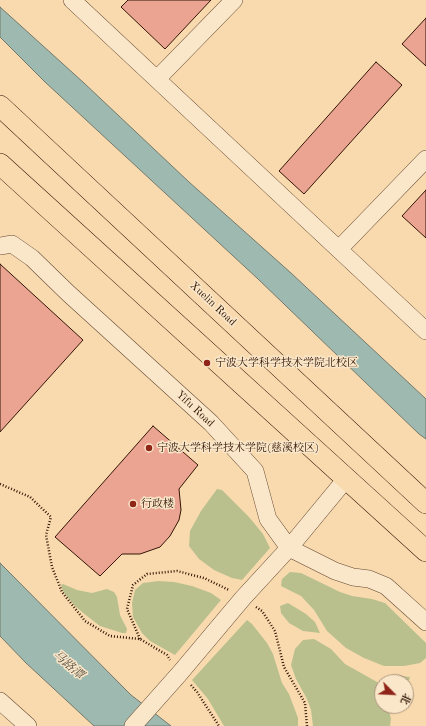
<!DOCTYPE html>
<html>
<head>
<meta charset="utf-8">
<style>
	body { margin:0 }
	#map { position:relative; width:426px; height:726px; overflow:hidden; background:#f8daae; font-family:"Old Standard TT","Noto Serif SC",serif }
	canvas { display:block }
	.north { position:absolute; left:374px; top:674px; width:40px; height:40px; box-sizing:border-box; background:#fae7ca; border:1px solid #aa937b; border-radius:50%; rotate:114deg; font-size:11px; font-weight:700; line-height:16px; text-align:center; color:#331605 }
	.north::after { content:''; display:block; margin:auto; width:14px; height:18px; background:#8f2418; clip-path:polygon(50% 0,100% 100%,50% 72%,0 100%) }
</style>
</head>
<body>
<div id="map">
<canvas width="426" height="726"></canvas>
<div class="north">北</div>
</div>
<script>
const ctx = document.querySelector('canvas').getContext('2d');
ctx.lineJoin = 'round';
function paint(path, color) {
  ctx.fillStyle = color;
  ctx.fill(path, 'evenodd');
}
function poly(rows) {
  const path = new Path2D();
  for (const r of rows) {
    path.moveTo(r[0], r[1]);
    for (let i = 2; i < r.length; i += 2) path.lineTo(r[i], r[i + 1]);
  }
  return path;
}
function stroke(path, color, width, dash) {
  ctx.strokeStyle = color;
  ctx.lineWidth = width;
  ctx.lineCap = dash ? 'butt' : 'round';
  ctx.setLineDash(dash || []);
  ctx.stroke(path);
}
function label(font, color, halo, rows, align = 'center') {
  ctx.font = font + ' "Old Standard TT","Noto Serif SC",serif';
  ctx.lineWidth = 3;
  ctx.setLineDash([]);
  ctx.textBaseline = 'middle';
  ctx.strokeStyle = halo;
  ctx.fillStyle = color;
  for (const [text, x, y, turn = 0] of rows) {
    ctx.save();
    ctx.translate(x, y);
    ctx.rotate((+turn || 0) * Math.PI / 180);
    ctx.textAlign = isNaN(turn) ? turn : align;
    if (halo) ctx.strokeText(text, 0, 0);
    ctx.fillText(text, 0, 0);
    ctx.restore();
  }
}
const green = poly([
	[217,489,222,490,249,517,263,534,270,548,242,580,232,578,214,570,199,559,189,546,190,531,201,511],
	[290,572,301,573,340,592,352,596,372,599,385,603,426,643,426,658,420,663,404,666,384,666,364,658,346,648,327,631,314,610,301,596,281,586,282,579],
	[158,581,174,582,192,586,211,593,221,600,175,655,150,641,142,633,133,617,132,603,135,590,143,583],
	[63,584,77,590,92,593,107,589,114,592,117,597,120,615,127,629,126,633,122,633,100,626,87,616,76,607,64,593,61,585],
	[288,603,306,614,315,622,320,633,303,631,289,623,281,613,280,606],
	[247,620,252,624,267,643,273,654,282,683,289,694,298,718,298,726,224,726,208,699,192,680],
	[314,639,331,649,345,664,377,682,382,689,382,706,388,706,391,719,390,726,313,726,311,710,307,699,296,679,291,665,295,649,303,640],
	[393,675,410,677,406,690,406,682,389,682,388,680,390,676]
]);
const water = poly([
	[0,7,84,83,189,182,291,273,426,399,426,439,419,434,258,279,45,82,0,37,0,7],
	[0,563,131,695,171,726,94,726,26,663,0,636,0,563]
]);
const building = poly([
	[128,0,211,0,165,49,121,7,128,0],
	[426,18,426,66,402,44,426,18],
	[376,62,402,85,304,194,279,171,376,62],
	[426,190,426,238,402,216,426,190],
	[0,264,83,340,0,432,0,264],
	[153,426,198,465,179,489,181,510,179,520,170,536,160,547,140,554,122,554,100,576,55,537,153,426]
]);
const path = poly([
	[0,484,30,497,51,517,46,535,52,567,62,592,85,621,110,636,140,639,167,655,170,660],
	[256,607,262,611,275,631,284,667,305,703,307,726],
	[140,639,127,609,133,585,147,574,177,571,204,578,229,590],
	[191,685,197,692,219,726]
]);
const minor = poly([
	[72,0,426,331],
	[157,79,234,0],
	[0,246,12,244,32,258,68,293,211,423,255,471,268,519,289,548,335,571,353,577,369,579,386,586,426,622],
	[339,249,426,159],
	[0,701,28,726],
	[133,726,180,673,243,598,289,548,346,479]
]);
const major = poly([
	[0,106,426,503],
	[0,164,426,551]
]);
const markers = [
	[207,363,4,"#8f2418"],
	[149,448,4,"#8f2418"],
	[133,504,4,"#8f2418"]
];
const streetNames = [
	["Xuelin Road",213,304,43],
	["Yifu Road",195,409,43]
];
const poiNames = [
	["宁波大学科学技术学院北校区",215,363],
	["宁波大学科学技术学院(慈溪校区)",157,448],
	["行政楼",141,504]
];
const waterNames = [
	["马路潭",68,665,41]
];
paint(green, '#b9c08d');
paint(water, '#9ebab0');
stroke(water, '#73786c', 1);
paint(building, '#eba392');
stroke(building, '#331605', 1);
stroke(minor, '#64472f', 18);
stroke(major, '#331605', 22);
stroke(path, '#331605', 2.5, [1, 2]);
stroke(minor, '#fae7ca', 17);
stroke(major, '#f8daae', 21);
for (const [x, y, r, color] of markers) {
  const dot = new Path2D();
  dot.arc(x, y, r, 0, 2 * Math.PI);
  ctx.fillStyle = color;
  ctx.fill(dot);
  stroke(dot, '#fae7ca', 1.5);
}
label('11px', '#331605', '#fae7ca', streetNames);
label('11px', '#331605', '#fae7ca', poiNames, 'left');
label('italic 12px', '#584f41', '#fae7ca', waterNames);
</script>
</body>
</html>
